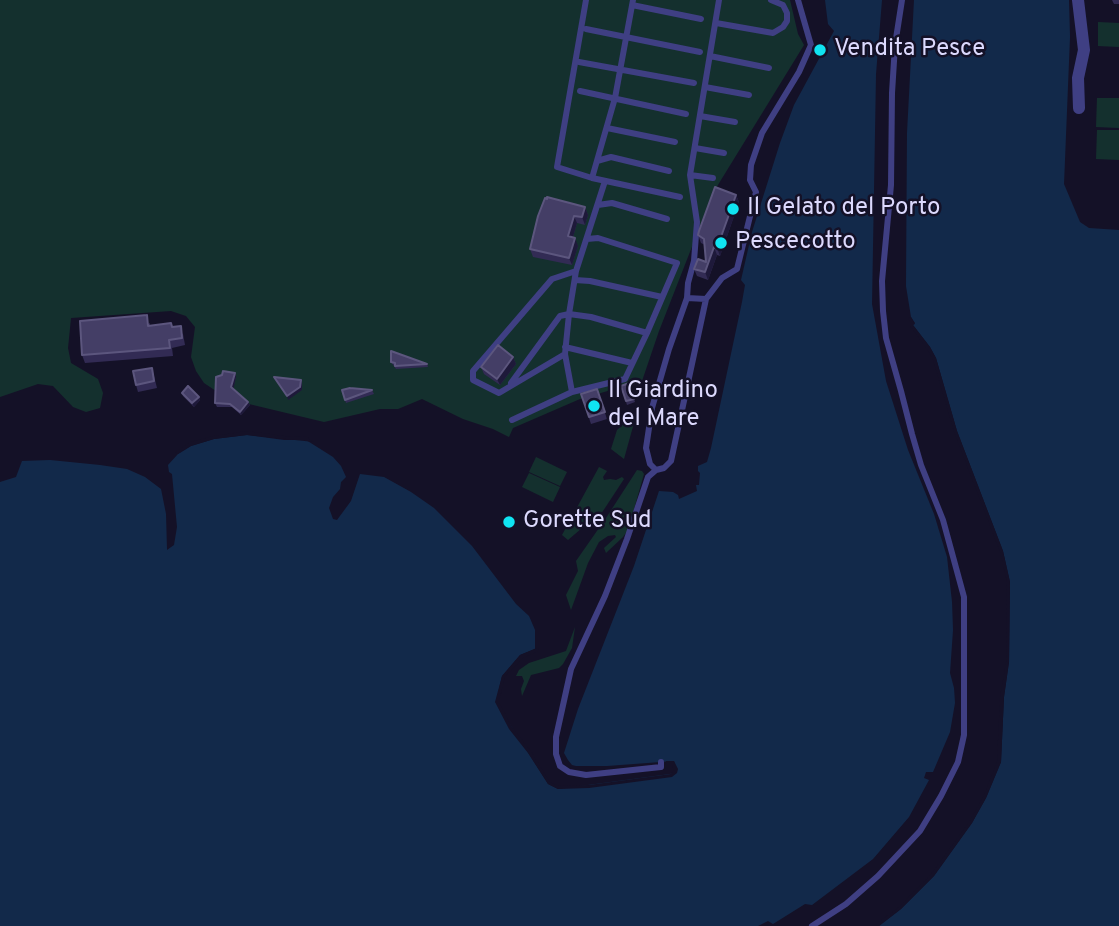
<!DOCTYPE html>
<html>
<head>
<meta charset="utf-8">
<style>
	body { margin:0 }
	canvas { display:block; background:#141127 }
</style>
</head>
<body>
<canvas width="1119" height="926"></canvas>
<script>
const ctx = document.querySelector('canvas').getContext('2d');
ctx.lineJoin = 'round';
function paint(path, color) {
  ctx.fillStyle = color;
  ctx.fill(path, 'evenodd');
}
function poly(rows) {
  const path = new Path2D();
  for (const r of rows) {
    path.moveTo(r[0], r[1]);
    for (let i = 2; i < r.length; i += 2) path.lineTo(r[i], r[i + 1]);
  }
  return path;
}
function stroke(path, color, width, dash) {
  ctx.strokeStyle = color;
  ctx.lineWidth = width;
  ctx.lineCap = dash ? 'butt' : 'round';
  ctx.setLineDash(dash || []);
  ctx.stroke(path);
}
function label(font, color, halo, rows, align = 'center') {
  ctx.font = font + ' Overpass,sans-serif';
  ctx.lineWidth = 5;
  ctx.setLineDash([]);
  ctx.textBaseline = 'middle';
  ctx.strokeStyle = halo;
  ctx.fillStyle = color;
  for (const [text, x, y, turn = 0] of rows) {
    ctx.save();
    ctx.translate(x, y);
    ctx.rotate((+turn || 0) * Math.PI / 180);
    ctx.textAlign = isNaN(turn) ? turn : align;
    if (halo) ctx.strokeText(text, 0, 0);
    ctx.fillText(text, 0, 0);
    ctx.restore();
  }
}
const green = poly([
	[0,0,790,0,798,34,804,45,713,193,659,331,642,381,580,399,513,428,509,437,493,429,463,419,422,399,398,409,380,409,324,422,228,399,204,383,196,371,191,357,195,327,186,316,171,311,71,318,68,348,71,363,98,379,103,393,100,408,86,412,73,407,53,386,38,384,0,397],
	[1098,22,1119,23,1119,47,1098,46],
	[1097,98,1119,98,1119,128,1096,127],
	[1097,130,1119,130,1119,160,1096,159],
	[637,412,624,459,611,449,617,430],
	[536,457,567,472,560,486,529,472],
	[599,467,607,471,603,477,604,480,610,479,616,480,622,477,624,479,603,511,590,526,582,528,568,540,562,535],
	[637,470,642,471,644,474,628,530,623,537,606,553,604,548,616,537,615,535,608,536,599,542,588,563,571,610,566,595,578,571,576,561,606,518],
	[529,473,560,487,553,502,522,487],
	[575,627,572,648,563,664,559,668,531,675,522,696,521,689,524,681,522,676,516,676,519,670,529,663,566,651]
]);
const water = poly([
	[825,0,882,0,876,74,872,304,886,381,908,450,934,514,947,557,952,602,953,630,950,673,954,688,955,703,950,732,933,772,926,772,924,778,929,780,909,817,873,859,812,905,805,904,773,924,768,921,758,926,0,926,0,482,16,477,22,461,50,460,100,465,127,469,145,477,161,489,166,514,167,550,174,545,177,527,172,474,169,472,168,465,178,454,191,446,214,439,247,435,284,440,306,440,333,457,341,466,346,477,341,482,340,489,333,497,329,508,333,519,337,520,351,501,360,474,384,477,411,492,434,508,472,546,516,604,529,616,535,630,535,649,520,655,502,676,496,702,548,784,558,789,677,773,674,761,607,766,576,766,572,765,568,760,564,753,578,709,634,566,659,491,673,492,678,495,679,499,697,491,696,485,699,485,700,473,698,471,698,466,707,462,711,448,742,302,745,285,741,280,752,232,780,143,794,105,834,31,828,24],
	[914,0,1069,0,1070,37,1064,184,1080,222,1089,228,1119,230,1119,926,879,926,901,909,934,876,972,823,986,798,1001,762,1004,697,1009,662,1010,582,1003,551,957,431,936,358,930,347,913,325,915,323,911,317,906,286,907,133]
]);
const pier = poly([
	[911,317,915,324,913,325,930,347,936,358,957,431,1003,551,1010,582,1009,662,1004,697,1001,762,986,798,972,823,934,876,901,909,879,926,876,926,877,923,899,907,931,874,969,822,983,797,997,761,1000,697,1006,662,1007,582,1000,552,954,432,933,360,927,349,910,326,910,322,908,318],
	[247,431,285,436,307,437,314,442,247,435,214,439,191,446,178,454,175,452,190,442,213,436],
	[539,647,537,652,523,658,505,677,499,702,512,727,531,751,550,782,559,786,589,785,671,774,674,770,672,765,665,765,666,761,674,761,678,769,677,773,672,777,589,788,558,789,548,784,528,753,509,729,495,702,502,676,520,655]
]);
const lane = poly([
	[586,0,557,167,592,178,680,197],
	[632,5,701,19],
	[716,23,773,33,783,27,787,21,787,13,783,5,771,0],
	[586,29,700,52],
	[710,56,769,68],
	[579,62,694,83],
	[705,87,749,95],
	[580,91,686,114],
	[700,116,735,122],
	[607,128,675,142],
	[695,148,724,153],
	[597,161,611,157,669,171],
	[690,175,713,178],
	[592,178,615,98,633,0],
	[598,205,612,203,667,219],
	[575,280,590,281,662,297],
	[687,298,688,283,694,261,697,222,690,175,719,0],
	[565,347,632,363],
	[565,354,499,393,473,380,473,371,552,279,576,271],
	[511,383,560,316,569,314,591,317,647,333],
	[572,392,565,354,569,314,576,271,605,181],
	[512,420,572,392,625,379,647,333,677,263,598,238,587,239],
	[656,470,650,464,646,448,652,408,669,349,687,298,706,299],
	[661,762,661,767,586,775,569,772,560,766,556,754,556,737,571,669,605,596,627,539,648,477,656,470,664,468,671,461,706,299,722,278,737,269,756,192,750,180,751,165,762,133,799,72,811,45,798,0],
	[812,926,846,904,878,876,920,831,941,796,958,762,964,735,964,597,943,520,921,465,912,434,901,391,886,338,883,311,882,281,891,185,892,93,895,45,902,0]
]);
const street = poly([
	[1078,0,1084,50,1078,78,1079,108]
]);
const wall = poly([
	[1112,0,1119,0,1119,4,1114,4],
	[736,195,739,202,720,256,717,255,708,280,697,276,694,269,706,262,705,245,701,243,698,235],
	[585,207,588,215,585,225,577,223,573,237,578,246,572,265,533,257,530,249],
	[150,323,150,326,173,327,183,334,185,345,172,348,173,356,85,363,82,355],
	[513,357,516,364,500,385,484,374,481,367],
	[391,362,427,364,428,367,396,369],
	[152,368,157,388,138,392,136,385],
	[235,373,236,377,233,389,248,402,250,405,241,415,232,407,217,407,215,403],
	[629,383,635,402,627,405,621,386],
	[597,389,607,419,591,424,581,394],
	[342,390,372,390,374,394,346,403],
	[182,393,199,397,200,400,194,407,183,396]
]);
const shadedWall = poly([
	[736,195,739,202,720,256,717,248],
	[585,207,588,215,585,225,582,217],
	[574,216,577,223,571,244,568,236],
	[575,238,578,246,572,265,569,258],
	[714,247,717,255,708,280,705,272],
	[513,357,516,364,500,385,497,379],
	[235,373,236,377,233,391,231,387],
	[301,380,302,383,302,390,288,400,287,396],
	[199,397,200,400,194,407,192,403],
	[248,402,250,405,241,415,240,412]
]);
const building = poly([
	[715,187,736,195,717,248,714,247,705,272,694,269,698,259,706,262,704,239,698,235,699,231,715,187],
	[547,197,585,207,582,217,574,216,568,236,575,238,569,258,530,249,538,216,545,198,547,199,547,197],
	[147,315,148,326,171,323,172,327,181,326,182,338,169,340,170,348,82,355,80,321,147,315],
	[498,345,513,357,497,379,481,367,498,345],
	[391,351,427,364,395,366,395,363,391,362,391,351],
	[152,368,154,381,136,385,133,371,152,368],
	[223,371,235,373,231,387,248,402,240,412,230,404,215,403,216,377,222,375,223,371],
	[274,377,301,380,300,387,287,396,274,377],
	[629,383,634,399,626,401,621,386,629,383],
	[188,386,199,397,192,403,182,393,188,386],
	[350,388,372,390,345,400,342,390,350,388],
	[597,389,605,412,589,417,581,394,597,389]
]);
const markers = [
	[820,50,7,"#10e4f2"],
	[733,209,7,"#10e4f2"],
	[721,243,7,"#10e4f2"],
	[594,406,7,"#10e4f2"],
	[509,522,7,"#10e4f2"]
];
const poiNames = [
	["Vendita Pesce",834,50],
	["Il Gelato del Porto",747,209],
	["Pescecotto",735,243],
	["Il Giardino",608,392],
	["del Mare",608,420],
	["Gorette Sud",523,522]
];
paint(green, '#14302e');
paint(water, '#12294a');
paint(pier, '#141127');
stroke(lane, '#3f3f83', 6);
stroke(street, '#3f3f83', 12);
paint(wall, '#322b54');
paint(shadedWall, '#1e193a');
paint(building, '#443e66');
stroke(building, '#5c567e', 2);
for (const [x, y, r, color] of markers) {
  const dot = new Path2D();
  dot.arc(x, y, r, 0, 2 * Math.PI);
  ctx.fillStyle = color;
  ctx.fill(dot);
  stroke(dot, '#141127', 2.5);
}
label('24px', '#dcd9fd', '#141127', poiNames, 'left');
</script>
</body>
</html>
